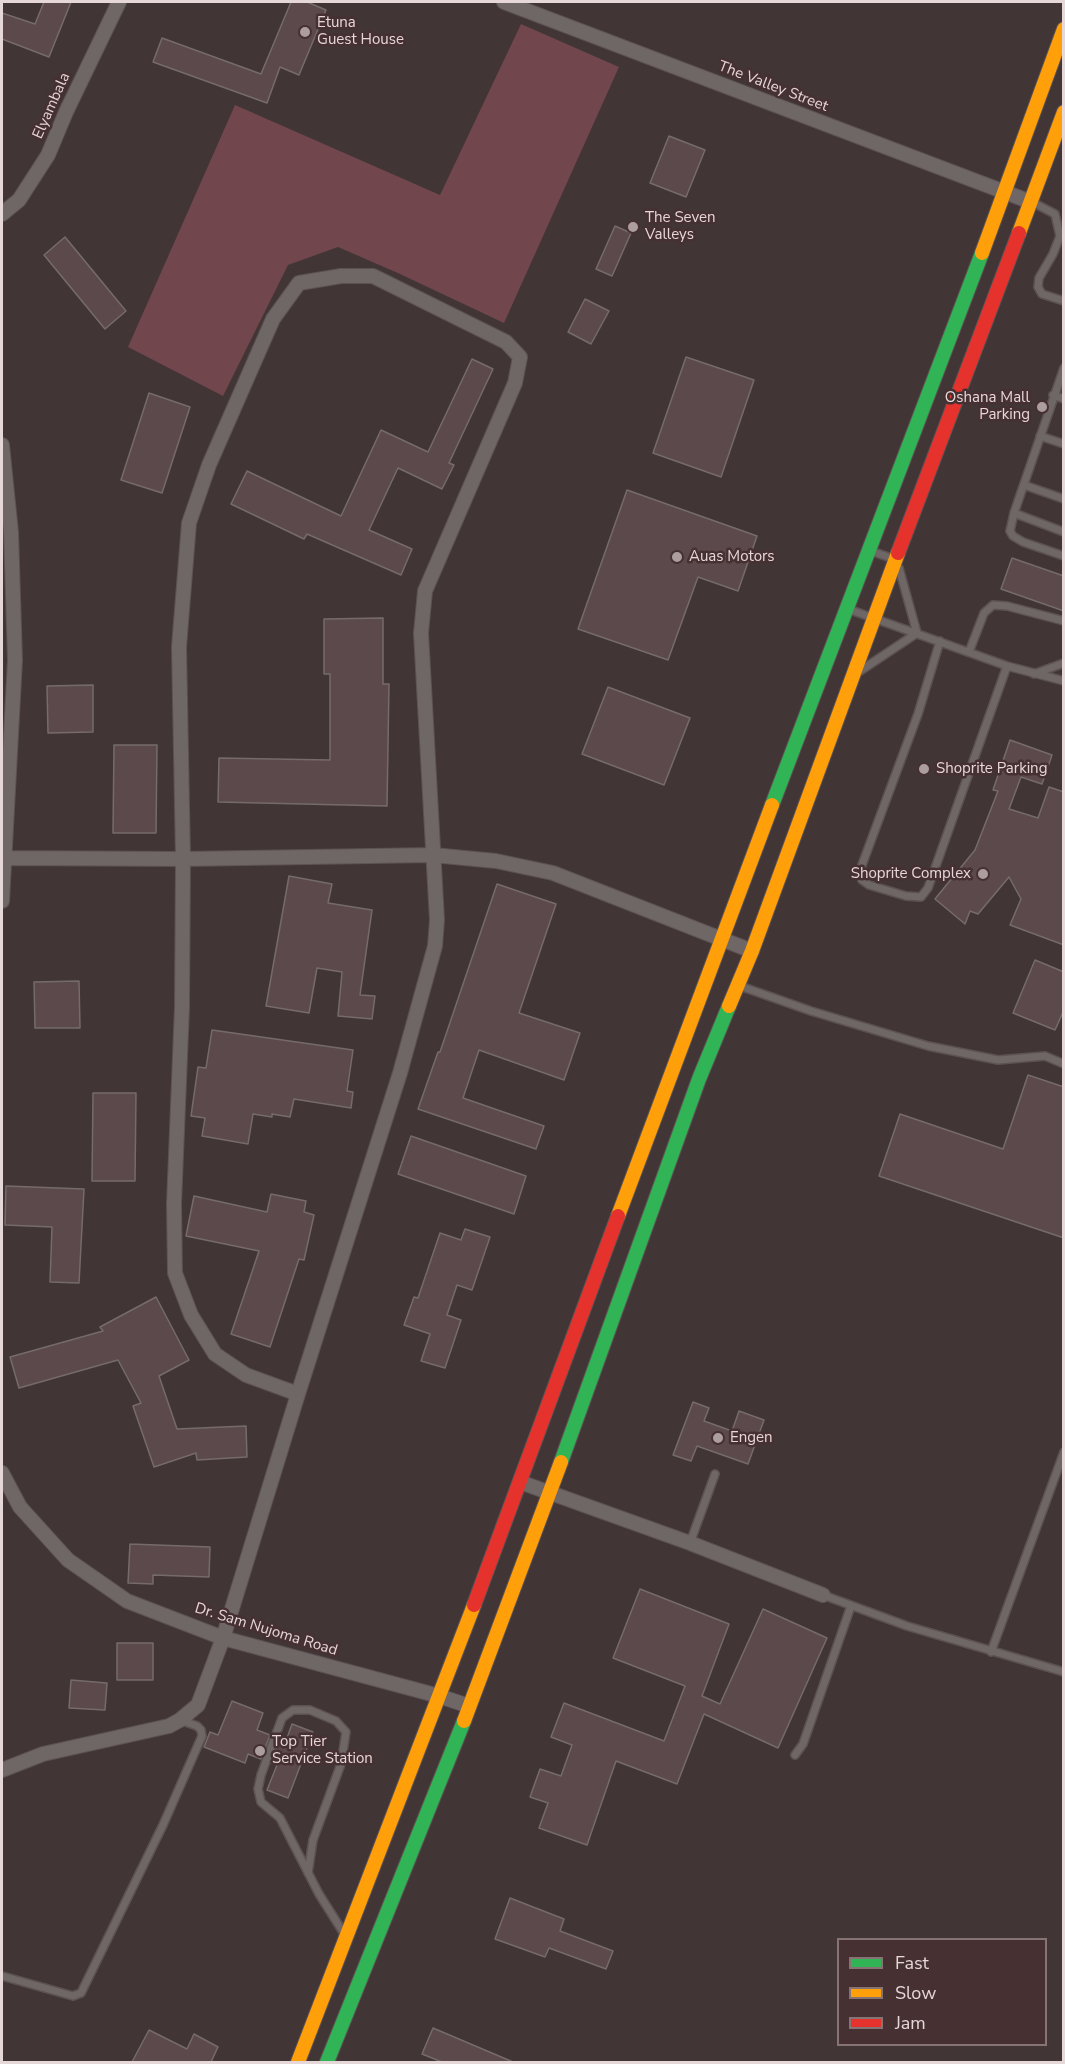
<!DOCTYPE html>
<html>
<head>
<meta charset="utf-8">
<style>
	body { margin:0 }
	#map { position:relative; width:1065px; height:2064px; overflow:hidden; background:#413536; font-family:"Nunito Sans",sans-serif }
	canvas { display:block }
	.frame { position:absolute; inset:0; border:3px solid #e6d7d8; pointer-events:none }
	.legend { position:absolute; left:837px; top:1938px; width:210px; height:108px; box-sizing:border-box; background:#463032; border:2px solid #867374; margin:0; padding:8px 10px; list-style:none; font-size:18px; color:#e6d7d8 }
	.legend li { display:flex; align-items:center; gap:12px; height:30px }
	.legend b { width:30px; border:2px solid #867374 }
</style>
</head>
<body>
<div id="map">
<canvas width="1065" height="2064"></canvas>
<div class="frame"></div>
<ul class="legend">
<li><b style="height:8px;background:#30b455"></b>Fast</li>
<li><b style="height:8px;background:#ff9f0a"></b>Slow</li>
<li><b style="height:8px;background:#e5322d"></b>Jam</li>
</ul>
</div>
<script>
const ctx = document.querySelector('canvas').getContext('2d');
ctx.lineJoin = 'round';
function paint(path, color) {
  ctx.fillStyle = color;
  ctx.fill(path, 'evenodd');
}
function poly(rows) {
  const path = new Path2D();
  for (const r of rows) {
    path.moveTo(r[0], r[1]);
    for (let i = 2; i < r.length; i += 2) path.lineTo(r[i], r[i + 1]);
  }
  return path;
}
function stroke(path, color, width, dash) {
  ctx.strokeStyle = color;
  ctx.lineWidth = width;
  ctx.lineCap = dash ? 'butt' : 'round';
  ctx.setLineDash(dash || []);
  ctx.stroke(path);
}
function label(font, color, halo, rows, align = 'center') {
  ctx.font = font + ' "Nunito Sans",sans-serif';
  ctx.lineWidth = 5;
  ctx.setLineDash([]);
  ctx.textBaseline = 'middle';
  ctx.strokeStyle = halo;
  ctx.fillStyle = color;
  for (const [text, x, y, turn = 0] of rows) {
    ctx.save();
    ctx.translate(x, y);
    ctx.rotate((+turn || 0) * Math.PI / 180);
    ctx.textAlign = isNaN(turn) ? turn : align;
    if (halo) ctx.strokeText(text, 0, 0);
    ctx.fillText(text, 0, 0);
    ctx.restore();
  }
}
const green = poly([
	[521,24,619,67,504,323,400,274,338,247,288,265,223,396,128,347,235,105,440,195]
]);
const building = poly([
	[44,2,71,2,49,57,2,39,2,13,35,24,44,2],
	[291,2,307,2,326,10,299,75,280,67,267,103,153,62,162,38,261,74,291,2],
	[669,136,705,150,686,197,650,183,669,136],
	[615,226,631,233,612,276,596,269,615,226],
	[65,237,126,311,105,329,44,255,65,237],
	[585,299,609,311,591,344,568,332,585,299],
	[686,357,754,380,721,477,653,453,686,357],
	[472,359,493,369,449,463,454,465,442,489,398,468,369,530,412,549,401,575,307,534,304,539,231,504,247,471,341,516,381,430,428,452,472,359],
	[149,393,190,407,162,493,121,480,149,393],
	[627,490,757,536,738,591,698,577,668,660,578,629,627,490],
	[1012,558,1064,576,1064,611,1001,589,1012,558],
	[383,618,383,684,389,684,387,806,218,802,219,758,330,760,330,674,324,674,324,619,383,618],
	[93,685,93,732,48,733,47,686,93,685],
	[608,687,690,718,664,785,582,754,608,687],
	[1010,740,1052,755,1042,784,1021,777,1009,809,1038,818,1049,787,1064,792,1064,945,1010,925,1021,899,1009,877,978,914,970,911,965,924,935,899,975,850,998,791,993,790,1010,740],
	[114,745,157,745,156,833,113,833,114,745],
	[289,876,332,884,328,903,372,910,360,995,375,996,372,1019,338,1016,342,972,317,968,309,1013,266,1006,289,876],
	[497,884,556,904,519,1013,580,1033,564,1080,479,1050,463,1098,544,1126,536,1149,418,1109,438,1052,440,1052,497,884],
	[1035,960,1064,972,1064,1010,1055,1030,1013,1013,1035,960],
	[79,981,80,1028,35,1028,34,982,79,981],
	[212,1030,353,1050,347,1091,353,1092,351,1108,294,1099,290,1117,272,1114,272,1117,253,1114,248,1144,202,1136,205,1118,191,1116,198,1067,206,1068,212,1030],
	[1028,1075,1064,1087,1064,1238,879,1176,900,1114,1003,1149,1028,1075],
	[93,1093,136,1093,135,1181,92,1181,93,1093],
	[411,1136,526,1176,514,1214,398,1174,411,1136],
	[6,1186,84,1189,79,1283,50,1282,52,1227,5,1225,6,1186],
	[271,1194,306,1201,304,1212,314,1215,304,1260,299,1259,270,1347,231,1334,259,1251,186,1236,194,1196,267,1212,271,1194],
	[465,1229,490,1237,472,1290,457,1285,447,1315,461,1320,445,1368,421,1361,430,1334,404,1325,414,1297,418,1298,440,1233,461,1240,465,1229],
	[156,1297,189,1360,159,1376,177,1429,246,1426,247,1457,197,1460,196,1453,154,1467,133,1406,141,1403,118,1360,19,1388,10,1357,103,1331,100,1327,156,1297],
	[693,1402,709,1408,704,1421,732,1431,739,1411,764,1420,748,1464,697,1446,691,1461,673,1455,693,1402],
	[130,1544,210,1547,209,1577,153,1575,153,1584,128,1583,130,1544],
	[640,1589,729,1624,702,1696,720,1704,763,1609,827,1638,778,1748,704,1714,677,1784,616,1761,587,1845,539,1828,548,1803,530,1797,540,1769,561,1776,572,1745,551,1737,564,1703,664,1741,685,1686,613,1658,640,1589],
	[117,1643,153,1643,153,1680,117,1680,117,1643],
	[71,1680,107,1683,105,1710,69,1708,71,1680],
	[232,1701,263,1713,257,1730,270,1735,261,1759,248,1754,245,1763,204,1747,210,1732,218,1735,232,1701],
	[292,1724,313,1732,288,1798,267,1790,277,1765,271,1763,280,1739,286,1741,292,1724],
	[510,1898,564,1919,560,1931,613,1951,606,1969,549,1948,545,1957,495,1939,510,1898],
	[433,2028,513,2062,442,2062,422,2054,433,2028],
	[149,2030,187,2049,194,2034,218,2047,211,2062,212,2062,132,2062,149,2030]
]);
const lane = poly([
	[1034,203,1055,214,1060,236,1053,254,1039,278,1038,287,1042,294,1064,301],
	[1064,368,1014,513,1010,531,1013,536,1023,542,1064,556],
	[1053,395,1064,399],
	[1040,436,1064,444],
	[1024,485,1064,499],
	[1014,513,1064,532],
	[871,551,894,559],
	[848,609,1007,666,1064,681],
	[940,641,918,714,859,873,862,880,869,885,906,896,921,897,928,888,1007,666],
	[969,652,984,613,993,605,1007,606,1064,621],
	[860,671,917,633,899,568],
	[1034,674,1064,663],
	[740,986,811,1011,928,1046,998,1060,1045,1056,1064,1064],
	[690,1543,715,1474],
	[823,1595,907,1626,1064,1672],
	[991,1652,1064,1452],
	[795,1755,803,1744,851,1606],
	[308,1873,313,1840,341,1764,346,1732,336,1721,310,1710,293,1710,282,1718,261,1775,258,1789,261,1802,280,1818,319,1894,343,1932],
	[2,1976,73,1996,81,1993,163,1825,202,1736,201,1730,197,1726,180,1720]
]);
const street = poly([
	[504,2,1031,202],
	[2,214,19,200,48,155,66,112,119,2],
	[2,445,11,532,15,660,2,901],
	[5,858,183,859,433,855,496,861,553,873,752,951],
	[2,1473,20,1507,68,1560,127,1601,223,1638,439,1696,469,1706],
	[520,1482,690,1543,823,1595],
	[2,1770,43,1754,169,1726,180,1720,198,1705,223,1638,298,1394,246,1375,215,1354,191,1315,175,1273,174,1204,182,1007,183,859,179,647,189,523,209,465,273,319,299,283,341,276,373,276,506,342,520,357,515,383,425,591,421,633,437,920,435,946,400,1073,298,1394]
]);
const fast = poly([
	[772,805,982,253],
	[561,1462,699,1079,729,1006],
	[327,2062,464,1721]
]);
const slow = poly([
	[1019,233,1064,112],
	[982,253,1064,29],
	[729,1006,752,951,898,553],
	[618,1216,772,805],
	[464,1721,561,1462],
	[298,2062,474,1605]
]);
const jam = poly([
	[898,553,1019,233],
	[474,1605,618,1216]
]);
const markers = [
	[305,32,6,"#ac9e9f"],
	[633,227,6,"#ac9e9f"],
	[1042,407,6,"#ac9e9f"],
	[677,557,6,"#ac9e9f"],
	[924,769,6,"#ac9e9f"],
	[983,874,6,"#ac9e9f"],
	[718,1438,6,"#ac9e9f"],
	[260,1751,6,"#ac9e9f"]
];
const poiNames = [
	["Etuna",317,23],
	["Guest House",317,40],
	["The Seven",645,218],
	["Valleys",645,235],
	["Oshana Mall",1030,398,"right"],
	["Parking",1030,415,"right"],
	["Auas Motors",689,557],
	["Shoprite Parking",936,769],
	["Shoprite Complex",971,874,"right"],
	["Engen",730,1438],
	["Top Tier",272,1742],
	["Service Station",272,1759]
];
const streetNames = [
	["The Valley Street",773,87,21],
	["Elyambala",52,106,-66],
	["Dr. Sam Nujoma Road",266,1630,17]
];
paint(green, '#71464c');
paint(building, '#5c494b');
stroke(building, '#766b6c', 1.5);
stroke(lane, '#5d5253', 10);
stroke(street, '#5d5253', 16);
stroke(fast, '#5d5253', 16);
stroke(slow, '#5d5253', 16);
stroke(jam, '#5d5253', 16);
stroke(lane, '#6f6666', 7);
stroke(street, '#6f6666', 14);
stroke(fast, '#30b455', 14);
stroke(slow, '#ff9f0a', 14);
stroke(jam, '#e5322d', 14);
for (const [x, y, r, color] of markers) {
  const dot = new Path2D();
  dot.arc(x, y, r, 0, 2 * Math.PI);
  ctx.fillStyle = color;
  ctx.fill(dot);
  stroke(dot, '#463032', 2);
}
label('15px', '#e6d7d8', '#463032', poiNames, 'left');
label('15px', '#e6d7d8', '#463032', streetNames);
</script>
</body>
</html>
